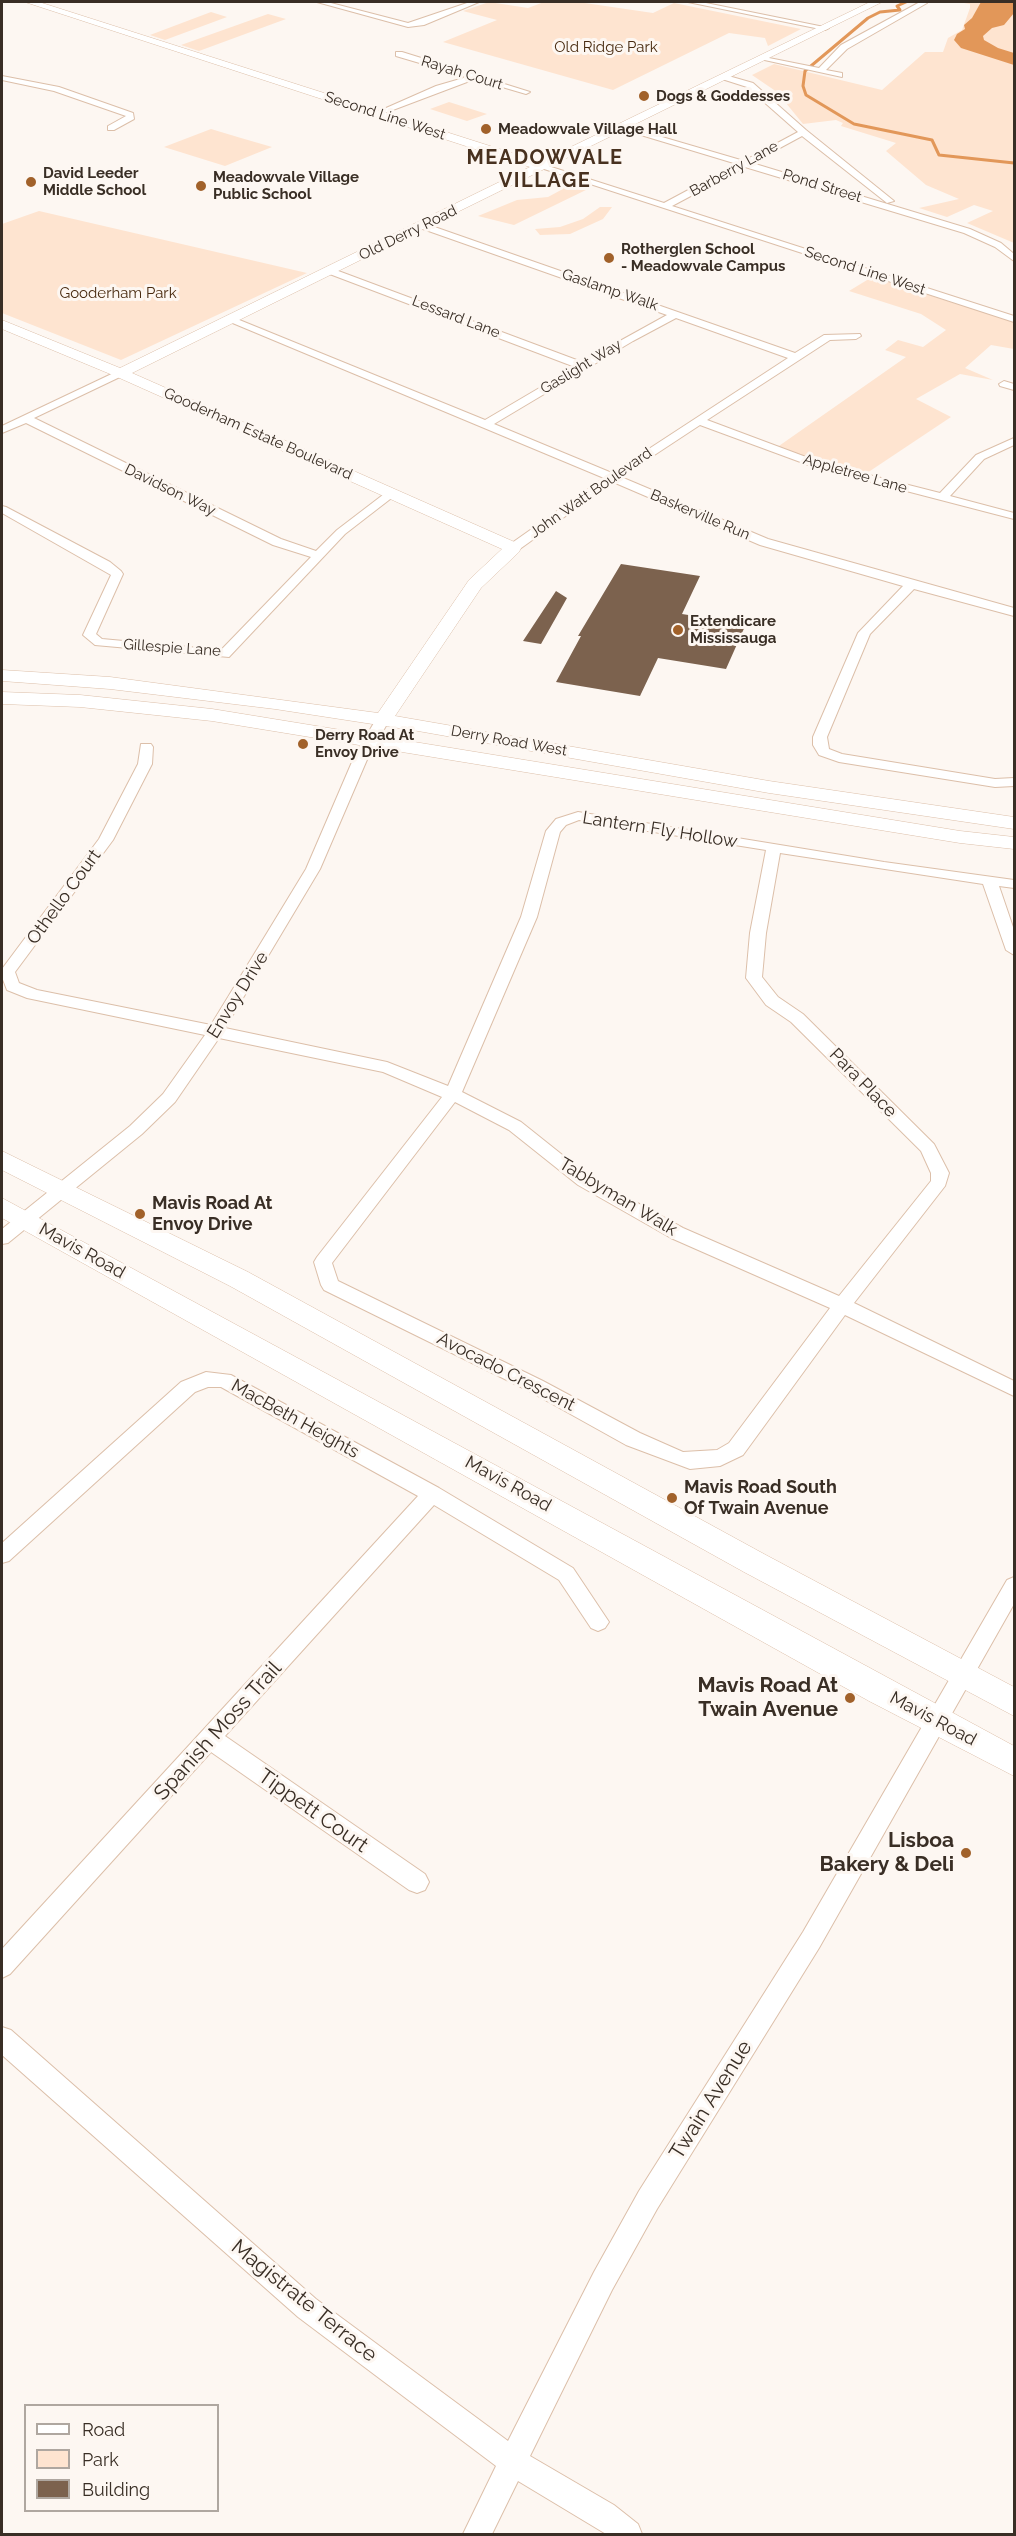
<!DOCTYPE html>
<html>
<head>
<meta charset="utf-8">
<style>
	body { margin:0 }
	#map { position:relative; width:1016px; height:2536px; overflow:hidden; background:#fdf7f2; font-family:Raleway,sans-serif }
	canvas { display:block }
	.frame { position:absolute; inset:0; border:3px solid #392e25; pointer-events:none }
	.legend { position:absolute; left:24px; top:2404px; width:195px; height:108px; box-sizing:border-box; background:#fdf7f2; border:2px solid #afa7a0; margin:0; padding:8px 10px; list-style:none; font-size:18px; color:#392e25 }
	.legend li { display:flex; align-items:center; gap:12px; height:30px }
	.legend b { width:30px; border:2px solid #afa7a0 }
</style>
</head>
<body>
<div id="map">
<canvas width="1016" height="2536"></canvas>
<div class="frame"></div>
<ul class="legend">
<li><b style="height:8px;background:#fff"></b>Road</li>
<li><b style="height:16px;background:#fee4d0"></b>Park</li>
<li><b style="height:16px;background:#7c624e"></b>Building</li>
</ul>
</div>
<script>
const ctx = document.querySelector('canvas').getContext('2d');
ctx.lineJoin = 'round';
function paint(path, color) {
  ctx.fillStyle = color;
  ctx.fill(path, 'evenodd');
}
function poly(rows) {
  const path = new Path2D();
  for (const r of rows) {
    path.moveTo(r[0], r[1]);
    for (let i = 2; i < r.length; i += 2) path.lineTo(r[i], r[i + 1]);
  }
  return path;
}
function stroke(path, color, width, dash) {
  ctx.strokeStyle = color;
  ctx.lineWidth = width;
  ctx.lineCap = dash ? 'butt' : 'round';
  ctx.setLineDash(dash || []);
  ctx.stroke(path);
}
function label(font, color, halo, rows, align = 'center') {
  ctx.font = font + ' Raleway,sans-serif';
  ctx.lineWidth = 6;
  ctx.setLineDash([]);
  ctx.textBaseline = 'middle';
  ctx.strokeStyle = halo;
  ctx.fillStyle = color;
  for (const [text, x, y, turn = 0] of rows) {
    ctx.save();
    ctx.translate(x, y);
    ctx.rotate((+turn || 0) * Math.PI / 180);
    ctx.textAlign = isNaN(turn) ? turn : align;
    if (halo) ctx.strokeText(text, 0, 0);
    ctx.fillText(text, 0, 0);
    ctx.restore();
  }
}
const green = poly([
	[489,2,528,8,544,2,578,2,653,13,674,3,801,29,768,46,765,38,729,33,613,90,443,42,497,20,463,11],
	[958,2,1014,2,1014,243,967,223,993,211,974,205,947,217,919,208,959,199,926,185,886,151,896,143,841,126,843,123,836,120,803,124,777,92,752,75,774,64,882,90,925,52,943,52,948,38,962,30,970,8,970,4],
	[211,12,227,17,165,40,150,35],
	[268,14,286,19,199,51,181,45],
	[449,102,487,114,467,121,430,109],
	[211,129,241,138,272,147,225,166,164,147],
	[564,180,590,188,514,225,478,216,517,200,548,197,561,190],
	[600,207,612,207,603,219,570,234,540,235,535,229,560,227,583,219],
	[39,211,307,273,121,360,2,313,2,224],
	[872,277,1014,322,1014,349,991,345,965,368,993,380,960,374,916,399,951,417,867,473,776,448,906,357,885,350,898,340,923,347,946,330,921,314,849,291]
]);
const water = poly([
	[981,2,1014,3,1014,13,1004,25,992,28,983,36,984,40,998,48,1014,53,1014,65,961,48,954,40,957,34,965,29,964,25,972,18]
]);
const stream = poly([
	[906,2,897,6,900,10,880,12,868,18,805,71,803,86,806,95,854,124,932,140,939,155,1014,163]
]);
const building = poly([
	[621,564,700,576,682,614,746,624,726,669,658,658,640,696,556,682,581,636,578,636],
	[556,591,567,598,541,644,523,641]
]);
const street = poly([
	[317,2,327,2,408,23,470,2,479,2,424,25,408,27,317,2],
	[688,2,701,2,829,28,825,30,688,2],
	[920,2,927,3,847,49,826,70,842,73,842,77,760,59,764,57,819,68,841,45,920,2],
	[396,52,402,52,530,92,526,94,475,79,377,116,377,112,436,86,467,77,396,56,396,52],
	[725,75,753,83,806,130,894,201,887,203,802,136,752,163,970,229,1001,243,1014,254,1014,261,995,247,964,233,745,167,672,206,1014,316,1014,322,538,167,545,165,664,203,737,164,621,129,621,125,744,161,798,132,747,87,722,79,725,75],
	[2,76,59,87,133,113,134,119,114,130,108,130,108,126,126,116,54,91,2,80,2,76],
	[420,224,426,224,795,353,824,335,860,334,861,336,856,339,830,340,707,420,822,463,940,493,976,455,1014,438,1014,445,984,459,950,496,1014,513,1014,519,814,467,700,425,621,477,768,539,1014,608,1014,616,914,589,870,634,827,737,829,749,842,754,995,779,1014,778,1014,786,995,787,839,762,819,755,813,745,813,737,858,633,903,586,760,545,613,482,517,551,509,551,509,545,604,478,223,319,232,317,485,420,575,367,327,273,327,269,333,269,582,362,667,315,420,228,420,224],
	[676,318,788,358,612,473,494,424,633,341,676,318],
	[120,370,124,371,124,375,34,418,281,539,316,551,337,530,388,491,398,493,345,534,229,657,95,645,83,635,111,575,2,513,2,506,6,507,110,562,121,571,123,574,96,634,102,639,221,650,311,557,273,545,26,423,2,433,2,426,120,370],
	[1004,381,1014,384,1014,390,1000,386,999,384,1004,381],
	[383,715,390,719,369,755,320,869,225,1028,387,1062,448,1086,521,917,546,831,556,819,578,812,884,862,1014,880,1014,888,999,886,1014,930,1014,955,1006,950,983,884,780,853,766,933,762,977,778,997,803,1014,934,1144,949,1173,945,1186,854,1303,1014,1381,1014,1396,845,1315,743,1455,720,1466,690,1469,626,1445,529,1391,324,1290,321,1285,314,1262,317,1257,442,1097,383,1072,219,1038,175,1102,142,1134,8,1243,2,1244,2,1229,130,1126,163,1094,205,1035,27,998,7,990,2,977,2,969,99,839,138,764,141,744,151,744,153,747,152,764,113,840,15,972,19,983,37,990,211,1025,306,869,355,755,378,716,383,715],
	[579,820,766,850,750,933,746,978,766,1005,791,1022,921,1151,931,1173,931,1181,839,1296,683,1228,590,1177,521,1122,462,1092,537,917,560,832,566,825,579,820],
	[455,1102,509,1130,578,1185,671,1238,830,1308,729,1443,717,1450,683,1452,640,1433,543,1381,338,1281,332,1263,455,1102],
	[206,1372,231,1375,439,1488,573,1568,609,1622,605,1628,598,1631,591,1628,559,1580,434,1505,225,1736,425,1874,429,1882,425,1890,417,1893,409,1890,211,1752,10,1974,2,1978,2,1949,418,1496,221,1387,208,1387,195,1392,9,1561,2,1563,2,1543,181,1382,206,1372],
	[1014,1577,1014,1604,819,1948,657,2209,612,2290,530,2456,614,2505,638,2524,642,2534,606,2534,518,2481,492,2534,463,2534,496,2466,298,2317,2,2055,2,2027,11,2030,316,2299,508,2441,594,2272,639,2191,803,1932,1007,1580,1014,1577]
]);
const secondary = poly([
	[25,2,39,2,540,162,870,2,882,2,132,373,519,544,521,548,519,552,481,588,395,716,769,781,1014,817,1014,829,769,793,418,731,275,709,110,689,2,681,2,670,110,677,378,713,469,580,502,549,115,376,2,329,2,320,120,368,530,167,25,2],
	[2,692,80,695,212,709,960,831,1014,837,1014,849,960,843,212,721,80,707,2,704,2,692],
	[2,1151,248,1272,764,1554,1014,1687,1014,1716,744,1572,230,1286,2,1170,2,1151],
	[2,1198,1014,1746,1014,1776,869,1701,2,1218,2,1198]
]);
const markers = [
	[644,96,6,"#a1612a"],
	[486,129,6,"#a1612a"],
	[31,182,6,"#a1612a"],
	[201,186,6,"#a1612a"],
	[609,258,6,"#a1612a"],
	[678,630,6,"#a1612a"],
	[303,744,6,"#a1612a"],
	[140,1214,6,"#a1612a"],
	[672,1498,6,"#a1612a"],
	[850,1698,6,"#a1612a"],
	[966,1853,6,"#a1612a"]
];
const farParknames = [
	["Old Ridge Park",606,47],
	["Gooderham Park",118,293]
];
const farStreetnames = [
	["Rayah Court",462,73,17],
	["Second Line West",385,116,18],
	["Barberry Lane",734,169,-29],
	["Pond Street",822,186,17],
	["Old Derry Road",408,233,-26],
	["Second Line West",865,271,18],
	["Gaslamp Walk",610,290,19],
	["Lessard Lane",456,317,21],
	["Gaslight Way",581,367,-31],
	["Gooderham Estate Boulevard",258,434,24],
	["Appletree Lane",855,474,16],
	["Davidson Way",170,490,26],
	["John Watt Boulevard",591,493,-35],
	["Baskerville Run",700,515,23],
	["Gillespie Lane",172,648,4],
	["Derry Road West",509,741,10]
];
const farPoinames = [
	["Dogs & Goddesses",656,96],
	["Meadowvale Village Hall",498,129],
	["David Leeder",43,173],
	["Middle School",43,190],
	["Meadowvale Village",213,177],
	["Public School",213,194],
	["Rotherglen School",621,249],
	["- Meadowvale Campus",621,266],
	["Extendicare",690,621],
	["Mississauga",690,638],
	["Derry Road At",315,735],
	["Envoy Drive",315,752]
];
const streetNames = [
	["Lantern Fly Hollow",660,830,9],
	["Othello Court",64,897,-54],
	["Envoy Drive",238,995,-58],
	["Para Place",863,1083,46],
	["Tabbyman Walk",618,1197,31],
	["Mavis Road",82,1251,29],
	["Avocado Crescent",506,1372,27],
	["MacBeth Heights",295,1419,29],
	["Mavis Road",508,1484,29],
	["Mavis Road",933,1719,28]
];
const poiNames = [
	["Mavis Road At",152,1204],
	["Envoy Drive",152,1225],
	["Mavis Road South",684,1488],
	["Of Twain Avenue",684,1509]
];
const farDistrictnames = [
	["MEADOWVALE",545,158],
	["VILLAGE",545,181]
];
const nearPoinames = [
	["Mavis Road At",838,1686],
	["Twain Avenue",838,1710],
	["Lisboa",954,1841],
	["Bakery & Deli",954,1865]
];
const nearStreetnames = [
	["Spanish Moss Trail",218,1731,-48],
	["Tippett Court",313,1811,35],
	["Twain Avenue",711,2100,-58],
	["Magistrate Terrace",304,2301,39]
];
paint(green, '#fee4d0');
paint(water, '#e29759');
stroke(stream, '#e29759', 3);
paint(building, '#7c624e');
stroke(street, '#dcbfa9', 2);
stroke(secondary, '#dcbfa9', 1);
paint(street, '#fff');
paint(secondary, '#fff');
for (const [x, y, r, color] of markers) {
  const dot = new Path2D();
  dot.arc(x, y, r, 0, 2 * Math.PI);
  ctx.fillStyle = color;
  ctx.fill(dot);
  stroke(dot, '#fdf7f2', 2);
}
label('15px', '#482a0f', '#fdf7f2', farParknames);
label('15px', '#392e25', '#fdf7f2', farStreetnames);
label('bold 15px', '#392e25', '#fdf7f2', farPoinames, 'left');
label('18px', '#392e25', '#fdf7f2', streetNames);
label('bold 18px', '#392e25', '#fdf7f2', poiNames, 'left');
ctx.letterSpacing = '1.5px';
label('bold 20px', '#48311f', '#fdf7f2', farDistrictnames);
ctx.letterSpacing = '0px';
label('bold 21px', '#392e25', '#fdf7f2', nearPoinames, 'right');
label('21px', '#392e25', '#fdf7f2', nearStreetnames);
</script>
</body>
</html>
